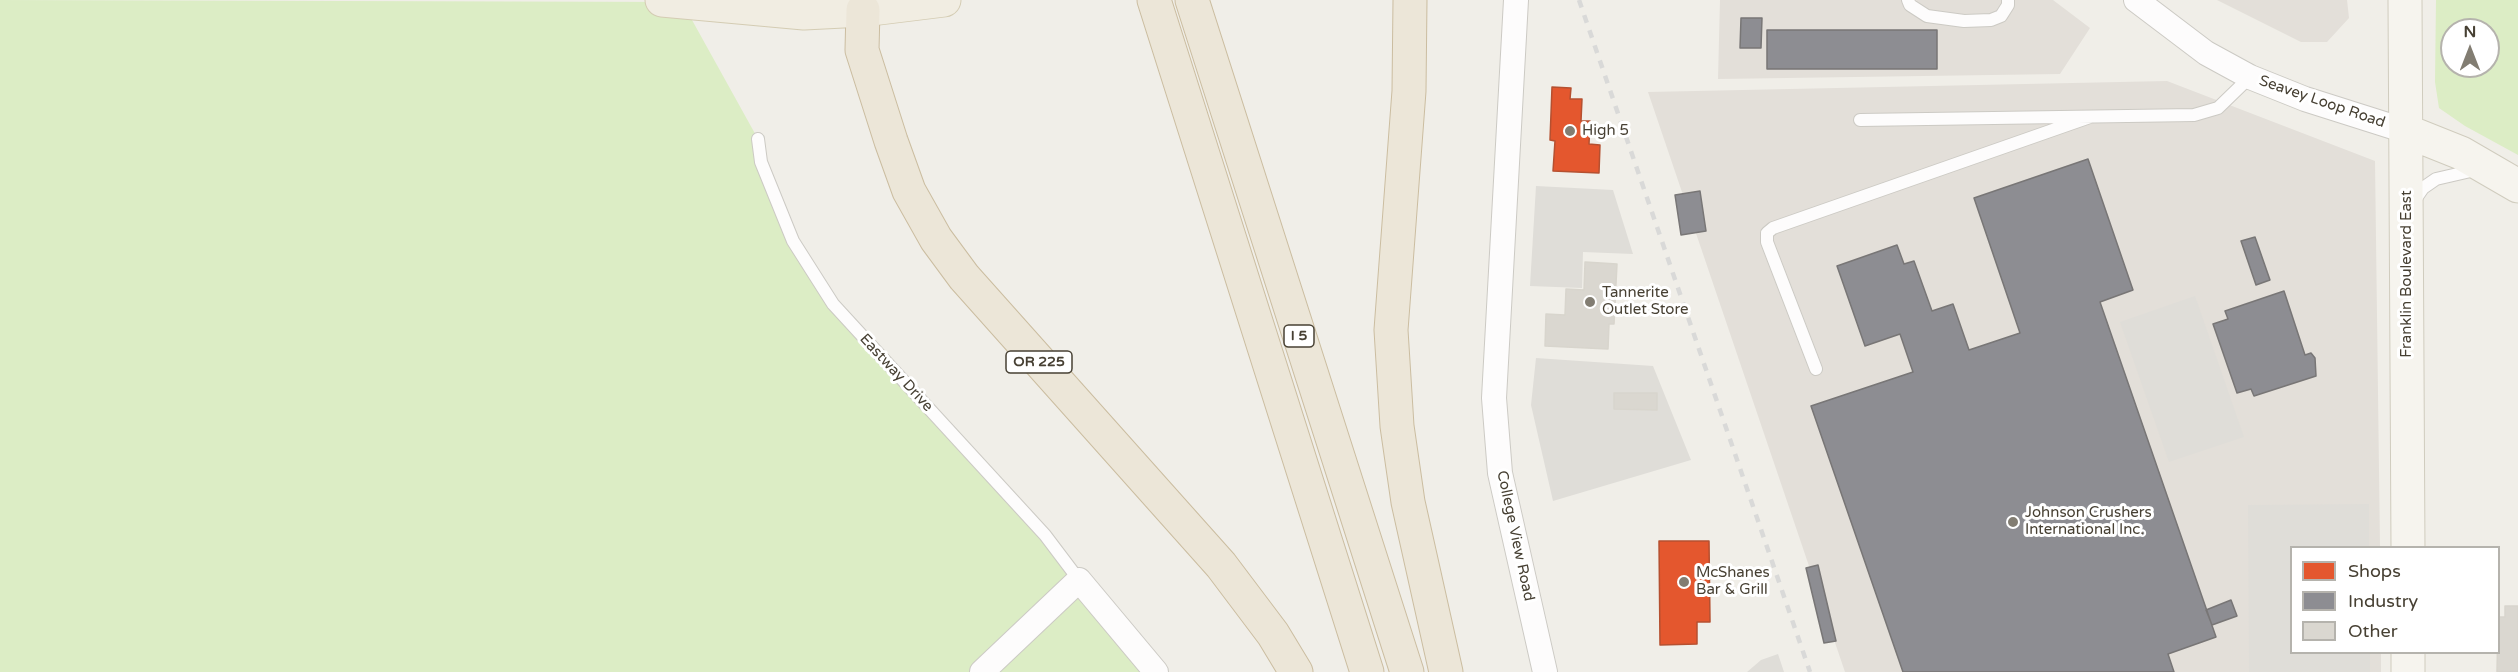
<!DOCTYPE html>
<html>
<head>
<meta charset="utf-8">
<style>
	body { margin:0 }
	#map { position:relative; width:2518px; height:672px; overflow:hidden; background:#f0eee8; font-family:"Varela Round",sans-serif }
	canvas { display:block }
	.legend { position:absolute; left:2290px; top:546px; width:210px; height:108px; box-sizing:border-box; background:#fff; border:2px solid #b5b3ad; margin:0; padding:8px 10px; list-style:none; font-size:18px; color:#474033 }
	.legend li { display:flex; align-items:center; gap:12px; height:30px }
	.legend b { width:30px; border:2px solid #b5b3ad }
	.north { position:absolute; left:2440px; top:18px; width:60px; height:60px; box-sizing:border-box; background:#fff; border:2px solid #b5b3ad; border-radius:50%; rotate:0deg; font-size:16px; font-weight:700; line-height:24px; text-align:center; color:#474033 }
	.north::after { content:''; display:block; margin:auto; width:21px; height:27px; background:#827d72; clip-path:polygon(50% 0,100% 100%,50% 72%,0 100%) }
</style>
</head>
<body>
<div id="map">
<canvas width="2518" height="672"></canvas>
<ul class="legend">
<li><b style="height:16px;background:#e4572e"></b>Shops</li>
<li><b style="height:16px;background:#8d8d92"></b>Industry</li>
<li><b style="height:16px;background:#dad7d0"></b>Other</li>
</ul>
<div class="north">N</div>
</div>
<script>
const ctx = document.querySelector('canvas').getContext('2d');
ctx.lineJoin = 'round';
function paint(path, color) {
  ctx.fillStyle = color;
  ctx.fill(path, 'evenodd');
}
function poly(rows) {
  const path = new Path2D();
  for (const r of rows) {
    path.moveTo(r[0], r[1]);
    for (let i = 2; i < r.length; i += 2) path.lineTo(r[i], r[i + 1]);
  }
  return path;
}
function stroke(path, color, width, dash) {
  ctx.strokeStyle = color;
  ctx.lineWidth = width;
  ctx.lineCap = dash ? 'butt' : 'round';
  ctx.setLineDash(dash || []);
  ctx.stroke(path);
}
function label(font, color, halo, rows, align = 'center') {
  ctx.font = font + ' "Varela Round",sans-serif';
  ctx.lineWidth = 6;
  ctx.setLineDash([]);
  ctx.textBaseline = 'middle';
  ctx.strokeStyle = halo;
  ctx.fillStyle = color;
  for (const [text, x, y, turn = 0] of rows) {
    ctx.save();
    ctx.translate(x, y);
    ctx.rotate((+turn || 0) * Math.PI / 180);
    ctx.textAlign = isNaN(turn) ? turn : align;
    if (halo) ctx.strokeText(text, 0, 0);
    ctx.fillText(text, 0, 0);
    ctx.restore();
  }
}
const industrial = poly([
	[1720,0,2053,0,2090,28,2060,74,1718,79],
	[2217,0,2347,0,2349,18,2327,42,2301,42],
	[2167,81,2375,161,2380,547,2292,548,2292,652,2381,653,2381,672,1845,672,1648,92]
]);
const green = poly([
	[0,0,682,2,758,139,793,241,833,304,1045,535,1150,672,0,672],
	[2436,0,2518,0,2518,155,2465,126,2439,108,2435,82],
	[2452,30,2488,30,2488,66,2452,66]
]);
const parking = poly([
	[1536,186,1613,190,1633,254,1583,252,1582,288,1530,286],
	[2195,296,2244,437,2169,462,2120,322],
	[1536,358,1653,366,1691,460,1553,501,1531,405],
	[2369,504,2369,547,2292,548,2292,652,2370,653,2370,672,2249,672,2248,505],
	[1778,654,1784,672,1747,672,1761,660]
]);
const shops = poly([
	[1552,87,1571,88,1570,99,1582,99,1581,121,1590,121,1589,144,1600,145,1599,173,1553,171,1555,141,1550,140,1552,87],
	[1659,541,1709,541,1710,622,1697,622,1697,644,1660,645,1659,541]
]);
const industry = poly([
	[1741,18,1762,18,1761,48,1740,48,1741,18],
	[1767,30,1937,30,1937,69,1767,69,1767,30],
	[2088,159,2133,290,2100,302,2216,637,2168,654,2174,672,1903,672,1811,406,1913,372,1900,334,1865,346,1837,266,1897,245,1904,264,1914,261,1932,311,1953,304,1969,350,2020,333,1974,198,2088,159],
	[1700,191,1706,231,1681,235,1675,195,1700,191],
	[2255,237,2270,280,2256,285,2241,241,2255,237],
	[2284,291,2305,355,2311,353,2315,358,2316,376,2254,396,2251,389,2237,393,2213,324,2228,319,2225,311,2284,291],
	[1818,565,1836,641,1824,643,1806,568,1818,565],
	[2231,600,2237,616,2212,625,2206,610,2231,600]
]);
const building = poly([
	[1585,262,1617,264,1614,324,1609,324,1608,349,1545,346,1546,314,1565,315,1566,289,1584,290,1585,262],
	[1614,393,1657,393,1657,410,1614,409,1614,393],
	[2505,606,2518,606,2518,672,2497,672,2498,617,2505,617,2505,606]
]);
const lane = poly([
	[1908,0,1910,5,1927,16,1964,21,1991,20,2001,16,2008,5,2008,0],
	[1860,120,2194,115,2218,108,2250,77],
	[758,139,761,162,793,241,833,304,1045,535,1079,580],
	[2414,201,2423,188,2436,179,2475,170],
	[1816,369,1767,242,1767,233,1773,228,2090,117]
]);
const street = poly([
	[1516,0,1494,398,1500,473,1545,672],
	[2136,0,2206,53,2250,77,2305,99,2406,131],
	[982,672,1079,580,1156,672]
]);
const secondary = poly([
	[2405,0,2408,548],
	[2406,131,2461,153,2518,186],
	[2408,652,2408,672]
]);
const primary = poly([
	[662,0,804,13,863,10,944,0]
]);
const highway = poly([
	[1154,0,1367,672],
	[1192,0,1407,672],
	[1410,0,1409,91,1391,330,1397,426,1408,502,1446,672],
	[863,10,862,50,891,141,909,191,936,239,964,277,1221,565,1273,634,1296,672]
]);
const rail = poly([
	[1579,0,1810,672]
]);
const markers = [
	[1570,131,6,"#827d72"],
	[1590,302,6,"#827d72"],
	[2013,522,6,"#827d72"],
	[1684,582,6,"#827d72"]
];
const shields = [
	[1299,336,30],
	[1039,362,66]
];
const shieldNames = [
	["I 5",1299,336],
	["OR 225",1039,362]
];
const streetNames = [
	["Seavey Loop Road",2322,102,19],
	["Franklin Boulevard East",2407,274,-90],
	["Eastway Drive",896,373,47],
	["College View Road",1515,536,78]
];
const poiNames = [
	["High 5",1582,131],
	["Tannerite",1602,293],
	["Outlet Store",1602,310],
	["Johnson Crushers",2025,513],
	["International Inc.",2025,530],
	["McShanes",1696,573],
	["Bar & Grill",1696,590]
];
paint(industrial, '#e3dfd9');
paint(green, '#dcedc5');
paint(parking, '#dfddd8');
paint(shops, '#e4572e');
stroke(shops, '#b55030', 1.5);
paint(industry, '#8d8d92');
stroke(industry, '#787676', 1.5);
paint(building, '#dad7d0');
stroke(building, '#d8d5cd', 1.5);
stroke(lane, '#cccac4', 14);
stroke(street, '#cccac4', 26);
stroke(secondary, '#d0ccbe', 35);
stroke(primary, '#d4ccb3', 35);
stroke(highway, '#cbbda0', 35);
stroke(lane, '#fdfcfc', 12);
stroke(street, '#fdfcfc', 24);
stroke(secondary, '#f6f4ee', 33);
stroke(primary, '#f1ede2', 33);
stroke(highway, '#ece6d8', 33);
stroke(rail, '#d9d9d8', 4.5, [8, 8]);
for (const [x, y, r, color] of markers) {
  const dot = new Path2D();
  dot.arc(x, y, r, 0, 2 * Math.PI);
  ctx.fillStyle = color;
  ctx.fill(dot);
  stroke(dot, '#fff', 2);
}
for (const [x, y, w] of shields) {
  const box = new Path2D();
  box.roundRect(x - w / 2, y - 11, w, 22, 4.5);
  ctx.fillStyle = '#fff';
  ctx.fill(box);
  stroke(box, '#474033', 1.5);
}
label('bold 14px', '#474033', null, shieldNames);
label('15px', '#474033', '#fff', streetNames);
label('15px', '#474033', '#fff', poiNames, 'left');
</script>
</body>
</html>
